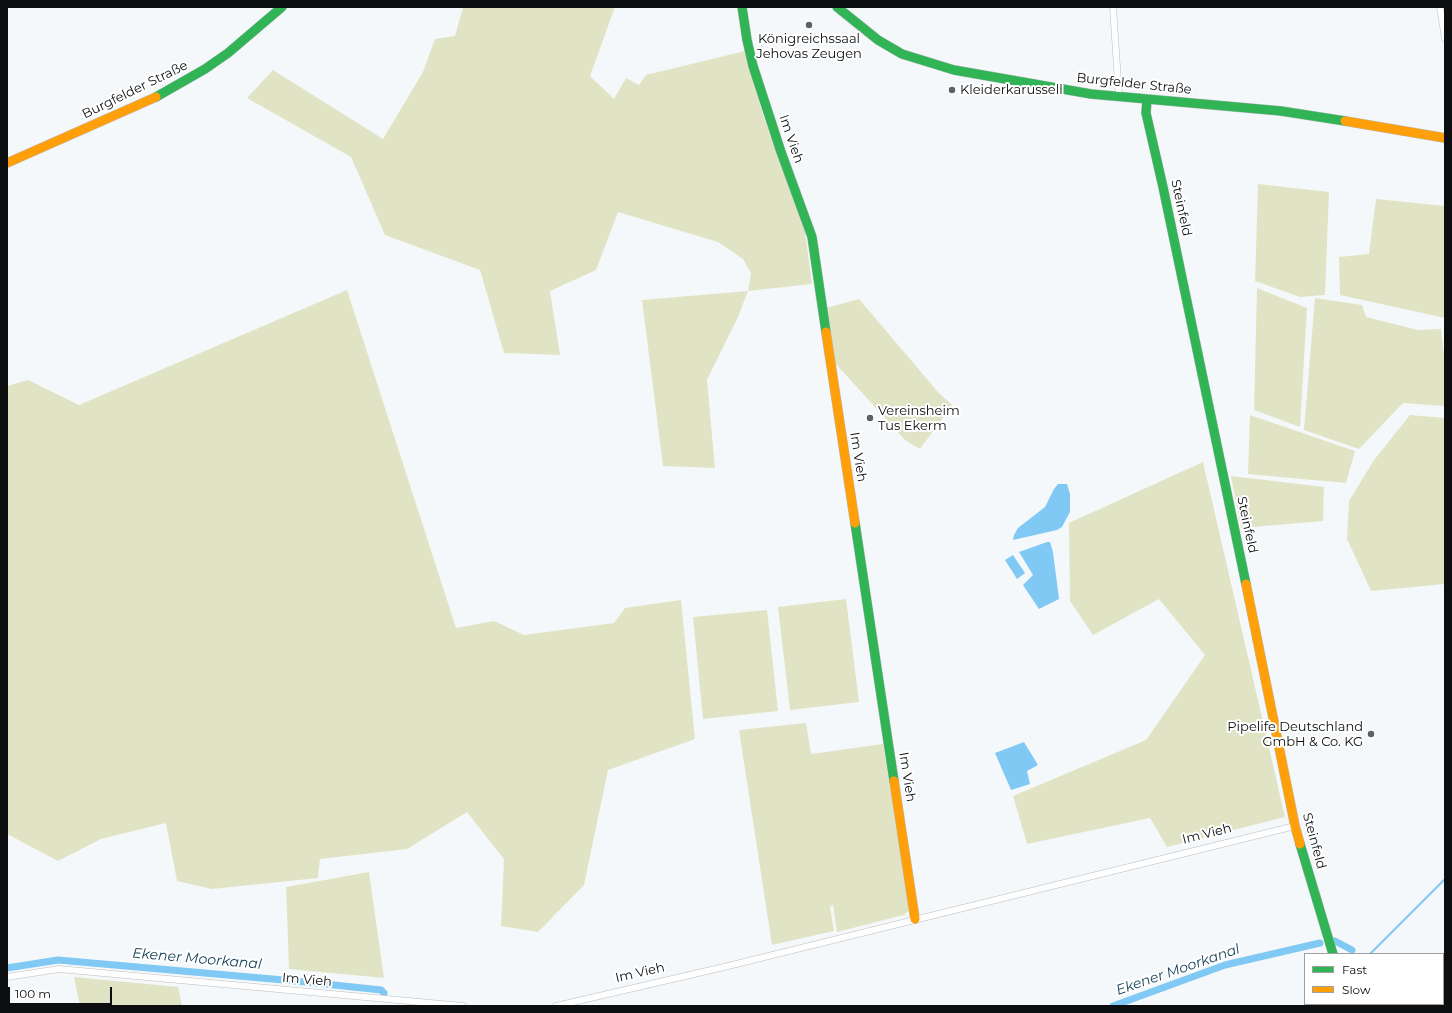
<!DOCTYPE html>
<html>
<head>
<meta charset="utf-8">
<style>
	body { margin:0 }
	#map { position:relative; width:1452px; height:1013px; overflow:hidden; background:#f5f8fa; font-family:Montserrat,sans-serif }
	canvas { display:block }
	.frame { position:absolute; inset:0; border:8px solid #0c0e0f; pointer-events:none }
	.legend { position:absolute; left:1304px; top:953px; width:140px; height:52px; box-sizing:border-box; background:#fff; border:1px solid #9e9f9f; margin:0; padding:5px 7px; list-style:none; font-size:12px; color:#0c0e0f }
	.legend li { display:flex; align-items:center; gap:8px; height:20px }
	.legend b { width:20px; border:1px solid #9e9f9f }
	.scale { position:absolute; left:8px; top:987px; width:104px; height:18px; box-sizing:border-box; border:2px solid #0c0e0f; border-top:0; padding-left:5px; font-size:12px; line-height:14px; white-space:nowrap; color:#0c0e0f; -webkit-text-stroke:3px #fff; paint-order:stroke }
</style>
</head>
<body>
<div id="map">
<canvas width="1452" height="1013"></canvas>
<div class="frame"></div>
<ul class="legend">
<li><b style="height:5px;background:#30b455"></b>Fast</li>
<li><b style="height:5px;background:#ff9f0a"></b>Slow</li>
</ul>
<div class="scale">100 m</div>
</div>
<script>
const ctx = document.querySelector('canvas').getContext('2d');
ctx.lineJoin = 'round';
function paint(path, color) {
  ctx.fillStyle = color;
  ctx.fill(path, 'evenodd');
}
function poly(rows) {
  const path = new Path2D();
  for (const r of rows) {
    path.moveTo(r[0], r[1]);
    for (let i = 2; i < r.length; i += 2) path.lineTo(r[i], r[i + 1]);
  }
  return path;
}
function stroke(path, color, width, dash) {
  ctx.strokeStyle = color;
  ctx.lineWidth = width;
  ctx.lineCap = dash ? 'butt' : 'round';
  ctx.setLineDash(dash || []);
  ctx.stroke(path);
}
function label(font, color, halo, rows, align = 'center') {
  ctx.font = font + ' Montserrat,sans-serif';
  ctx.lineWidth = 4;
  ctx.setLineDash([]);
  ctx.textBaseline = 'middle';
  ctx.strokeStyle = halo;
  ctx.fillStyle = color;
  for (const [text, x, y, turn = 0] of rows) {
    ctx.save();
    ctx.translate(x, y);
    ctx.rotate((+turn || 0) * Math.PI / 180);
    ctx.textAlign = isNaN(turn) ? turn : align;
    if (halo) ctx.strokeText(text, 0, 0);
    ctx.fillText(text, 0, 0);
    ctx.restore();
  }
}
const green = poly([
	[463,7,615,7,590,76,614,99,626,78,639,85,646,75,745,51,763,115,805,232,812,284,748,291,738,317,707,380,715,468,663,466,642,300,748,291,751,273,743,259,718,242,618,212,596,270,550,291,560,355,504,353,480,270,385,235,351,157,247,98,273,70,383,139,423,72,435,39,455,36],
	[1258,184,1329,192,1325,295,1300,297,1255,281],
	[1376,199,1445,206,1445,318,1340,295,1339,257,1369,254],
	[1257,288,1307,308,1300,427,1254,410],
	[347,290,456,628,494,621,524,635,614,623,625,608,681,600,695,739,608,770,584,885,538,932,501,926,504,859,467,812,407,849,320,859,318,878,212,889,177,881,166,823,101,839,58,861,7,834,7,386,28,380,79,405],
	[1315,298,1362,305,1366,317,1418,330,1441,329,1445,365,1445,406,1403,403,1359,449,1304,430],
	[859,299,938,392,952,405,920,449,905,440,835,363,826,308],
	[1250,415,1355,451,1346,483,1248,474],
	[1410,415,1445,418,1445,584,1371,591,1347,539,1349,501,1374,460],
	[1203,462,1285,817,1167,847,1150,818,1027,844,1013,796,1146,740,1205,655,1159,599,1093,635,1070,601,1069,523],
	[1231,476,1324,487,1323,521,1241,528],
	[846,599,859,702,790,710,778,607],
	[767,610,778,711,703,719,693,617],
	[806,723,811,754,883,744,909,910,904,915,837,932,833,905,830,907,834,931,772,945,739,730],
	[369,872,384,978,289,969,286,887],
	[1443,974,1445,984,1445,1006,1398,1006,1397,1004,1443,1004],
	[74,977,178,987,182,1006,80,1006]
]);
const water = poly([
	[1058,484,1067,484,1070,494,1070,512,1062,527,1057,530,1013,540,1014,535,1018,528,1045,507,1054,489],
	[1047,542,1050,542,1053,552,1059,599,1039,609,1023,585,1033,575,1019,552],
	[1013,555,1025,573,1017,579,1005,560],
	[1024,742,1038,765,1027,771,1030,784,1011,790,995,753]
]);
const stream = poly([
	[1370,954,1445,879],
	[1318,1006,1320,1004]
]);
const canal = poly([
	[1335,941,1352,950],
	[1443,961,1445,960],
	[7,968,58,960,306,982,381,990,384,993],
	[1113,1006,1225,965,1320,943]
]);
const street = poly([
	[1113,7,1119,97],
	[1440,7,1445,39],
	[7,977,59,969,463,1006],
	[556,1006,724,967,1295,826]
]);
const fast = poly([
	[742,7,747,40,753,66,781,152,812,237,826,332],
	[837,7,878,40,902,54,954,70,1091,94,1281,111,1345,121],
	[156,97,205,69,228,53,282,7],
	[1147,99,1146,113,1163,187,1246,584],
	[855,523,894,781],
	[1300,844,1333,954]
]);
const slow = poly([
	[1345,121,1445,138],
	[7,163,156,97],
	[826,332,855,523],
	[1246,584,1295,826,1300,844],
	[894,781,915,919]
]);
const markers = [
	[809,25,4,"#5e6061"],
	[952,90,4,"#5e6061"],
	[870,418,4,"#5e6061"],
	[1371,734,4,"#5e6061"]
];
const poiNames = [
	["Königreichssaal",809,39,"center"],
	["Jehovas Zeugen",809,54,"center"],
	["Kleiderkarussell",960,90],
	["Vereinsheim",878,411],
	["Tus Ekerm",878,426],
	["Pipelife Deutschland",1363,727,"right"],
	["GmbH & Co. KG",1363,742,"right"]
];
const streetNames = [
	["Burgfelder Straße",1134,84,6],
	["Burgfelder Straße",135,90,-26],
	["Im Vieh",791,139,71],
	["Steinfeld",1181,208,78],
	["Im Vieh",858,457,81],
	["Steinfeld",1247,525,78],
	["Im Vieh",907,777,81],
	["Im Vieh",1207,834,-14],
	["Steinfeld",1314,841,75],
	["Im Vieh",640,973,-13],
	["Im Vieh",307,980,5]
];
const waterNames = [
	["Ekener Moorkanal",197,959,5],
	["Ekener Moorkanal",1178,970,-19]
];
paint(green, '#e1e4c4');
paint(water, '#7fc9f4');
stroke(stream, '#7fc9f4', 2);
stroke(canal, '#7fc9f4', 7);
stroke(street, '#babcbe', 7);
stroke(fast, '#babcbe', 10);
stroke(slow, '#babcbe', 10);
stroke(street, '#fefefe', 6);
stroke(fast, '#30b455', 9);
stroke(slow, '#ff9f0a', 9);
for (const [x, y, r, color] of markers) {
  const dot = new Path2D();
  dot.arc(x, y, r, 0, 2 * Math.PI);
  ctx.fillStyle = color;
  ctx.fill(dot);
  stroke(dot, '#fff', 1.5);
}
label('13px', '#0c0e0f', '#fff', poiNames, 'left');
label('13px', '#0c0e0f', '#fff', streetNames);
label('italic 14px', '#103d55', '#fff', waterNames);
</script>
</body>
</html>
